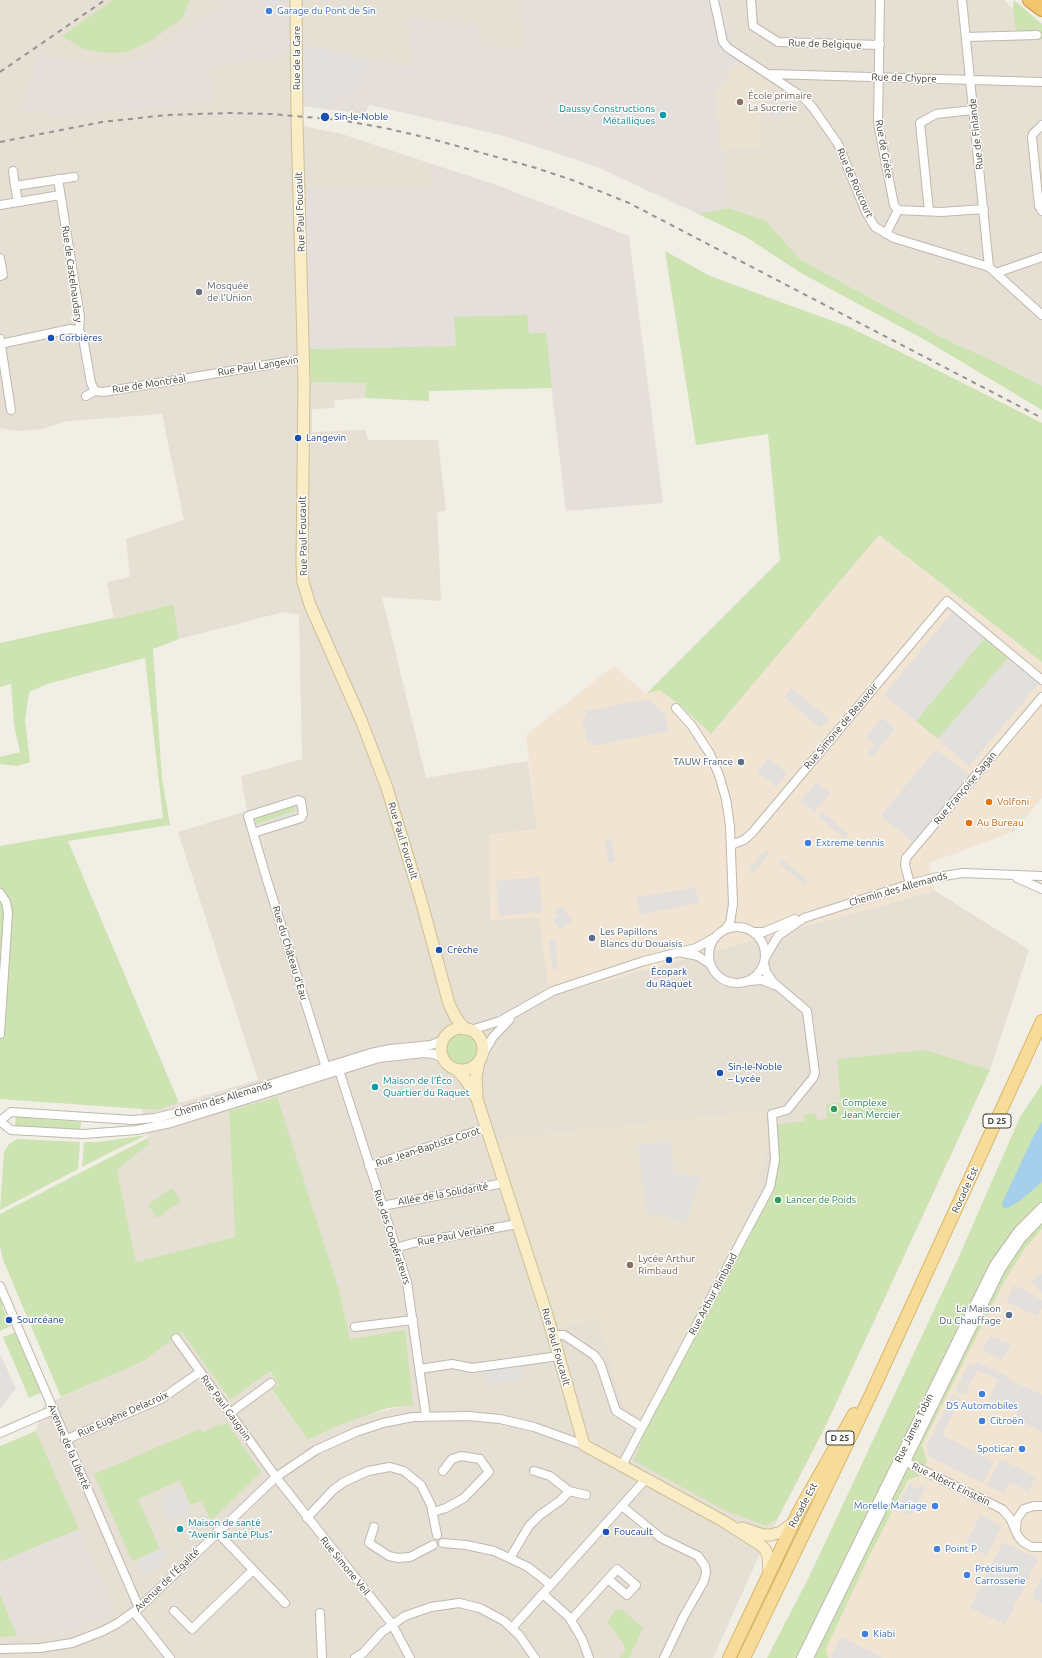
<!DOCTYPE html>
<html>
<head>
<meta charset="utf-8">
<style>
	body { margin:0 }
	canvas { display:block; background:#f1eee5 }
</style>
</head>
<body>
<canvas width="1042" height="1658"></canvas>
<script>
const ctx = document.querySelector('canvas').getContext('2d');
ctx.lineJoin = 'round';
function paint(path, color) {
  ctx.fillStyle = color;
  ctx.fill(path, 'evenodd');
}
function poly(rows) {
  const path = new Path2D();
  for (const r of rows) {
    if (r.length === 3) {
      path.moveTo(r[0] + r[2], r[1]);
      path.arc(r[0], r[1], r[2], 0, 2 * Math.PI);
      continue;
    }
    path.moveTo(r[0], r[1]);
    for (let i = 2; i < r.length; i += 2) path.lineTo(r[i], r[i + 1]);
  }
  return path;
}
function stroke(path, color, width, dash) {
  ctx.strokeStyle = color;
  ctx.lineWidth = width;
  ctx.lineCap = dash ? 'butt' : 'round';
  ctx.setLineDash(dash || []);
  ctx.stroke(path);
}
function label(font, color, halo, rows, align = 'center') {
  ctx.font = font + ' Ubuntu,sans-serif';
  ctx.lineWidth = 3;
  ctx.setLineDash([]);
  ctx.textBaseline = 'middle';
  ctx.strokeStyle = halo;
  ctx.fillStyle = color;
  for (const [text, x, y, turn = 0] of rows) {
    ctx.save();
    ctx.translate(x, y);
    ctx.rotate((+turn || 0) * Math.PI / 180);
    ctx.textAlign = isNaN(turn) ? turn : align;
    if (halo) ctx.strokeText(text, 0, 0);
    ctx.fillText(text, 0, 0);
    ctx.restore();
  }
}
const residential = poly([
	[0,0,229,0,148,55,125,65,92,65,38,54,212,103,208,67,300,53,303,126,342,134,432,164,434,189,303,190,311,382,367,383,365,398,335,400,334,408,312,409,312,432,365,430,368,440,438,440,446,511,437,512,441,601,382,597,426,778,528,761,537,829,490,920,539,917,550,996,935,891,1029,950,990,1070,825,1427,757,1560,713,1658,0,1658,0,1637,68,1632,114,1612,36,1431,44,1405,144,1361,182,1332,230,1400,269,1371,279,1385,272,1391,308,1440,337,1426,370,1414,413,1404,350,1339,339,1290,307,1193,229,1111,235,1237,136,1262,117,1170,149,1144,142,1109,159,1109,258,1080,178,832,247,811,241,776,302,759,299,615,283,612,179,639,172,604,114,619,107,582,130,577,126,539,184,520,162,414,68,421,42,429,19,431,0,428],
	[292,0,520,0,526,49,481,47,409,18,413,68,292,44],
	[721,0,1004,0,1042,40,1042,386,991,360,947,340,801,260,766,221,728,208,715,94,738,63]
]);
const commercial = poly([
	[879,535,1042,662,1042,798,1015,831,929,863,935,891,550,996,539,918,490,920,489,834,537,829,526,735,614,666,646,694,659,690,679,704,711,734],
	[1042,1229,1042,1658,828,1658,826,1649,865,1565,908,1480,919,1476,927,1462,922,1445,1005,1280,1025,1248]
]);
const industrial = poly([
	[229,0,292,0,293,44,413,68,408,18,477,25,481,47,526,49,520,0,721,0,738,63,715,94,728,208,698,214,595,166,501,135,369,105,366,114,301,106,300,53,208,67,212,103,72,115,22,110,38,54,92,65,125,65,148,55],
	[432,164,499,186,629,236,663,503,566,511,545,333,529,333,456,346,309,349,303,189,433,189],
	[79,1529,115,1612,68,1632,17,1636,0,1594,0,1562]
]);
const education = poly([
	[738,63,775,86,760,110,762,147,721,150,715,94],
	[767,1110,766,1149,760,1182,750,1213,642,1418,626,1409,622,1404,598,1318,559,1328,496,1139]
]);
const green = poly([
	[113,0,189,0,183,18,147,43,128,51,115,53,97,52,82,48,62,36],
	[1014,0,1042,24,1042,40,1033,31,1016,30,1013,9],
	[728,208,766,221,801,260,947,340,991,360,1042,386,1042,410,927,341,801,273,746,237,698,214],
	[665,251,710,276,849,327,929,366,1042,423,1042,662,879,535,711,734,679,704,659,690,646,694,780,560,768,434,696,445],
	[527,315,529,333,546,333,552,388,429,391,429,401,365,398,366,383,311,382,309,349,456,346,454,317],
	[173,604,179,639,153,649,162,779,170,825,68,841,179,1103,159,1109,142,1109,0,1099,0,846,163,818,145,658,47,684,29,692,25,720,30,762,18,766,0,764,0,757,20,752,14,725,11,684,0,687,0,643,81,625,114,618,115,619],
	[986,636,1010,656,938,739,916,721],
	[293,804,295,811,256,824,253,816],
	[462,1049,16],
	[925,1050,990,1070,825,1427,777,1519,766,1526,726,1511,634,1461,647,1426,771,1192,777,1175,779,1157,776,1125,804,1121,804,1115,816,1113,817,1120,827,1119,826,1104,841,1102,837,1059],
	[1042,1084,1042,1229,1025,1248,1005,1280,922,1445,927,1462,919,1476,908,1480,865,1565,826,1649,828,1658,767,1658,809,1577,957,1261,1020,1117],
	[277,1097,339,1290,350,1339,405,1330,413,1405,388,1408,370,1414,337,1426,308,1440,272,1390,279,1385,270,1371,230,1400,182,1332,144,1361,61,1397,3,1260,0,1246,0,1214,148,1138,149,1144,117,1170,136,1262,235,1237,229,1111],
	[16,1117,81,1122,80,1131,15,1127],
	[147,1135,115,1150,82,1167,84,1142,98,1142],
	[17,1139,80,1142,78,1169,0,1210,4,1152,9,1144],
	[172,1188,181,1201,157,1218,148,1205],
	[0,1295,4,1305,2,1306,11,1326,0,1331],
	[16,1332,42,1392,29,1398,3,1337],
	[219,1423,221,1426,227,1423,261,1472,211,1521,202,1501,190,1505,180,1480,138,1499,160,1549,132,1561,94,1474,200,1429,203,1433],
	[36,1431,79,1529,0,1562,0,1446],
	[0,1594,17,1636,0,1637],
	[621,1609,643,1628,629,1658,619,1658,625,1652,624,1644,607,1622,615,1610]
]);
const parking = poly([
	[316,48,328,49,328,54,350,55,360,63,364,59,369,64,361,73,361,84,355,84,352,91,337,95,337,101,301,96,301,51,315,52],
	[782,93,796,104,790,112,786,115,772,117,772,107],
	[955,609,986,636,916,721,884,695],
	[1010,656,1040,682,969,766,938,739],
	[792,688,829,719,821,728,784,697],
	[644,700,649,701,665,714,669,731,593,746,591,742,587,743,582,718,587,717,586,711],
	[882,718,895,729,872,757,868,753,875,744,866,737],
	[936,749,969,775,913,842,881,816],
	[769,758,787,774,776,787,757,771],
	[817,782,830,794,814,812,801,801],
	[299,811,300,815,273,823,272,819],
	[822,812,848,834,844,838,818,816],
	[611,839,615,862,609,863,605,840],
	[766,850,770,853,753,873,749,869],
	[782,859,808,881,805,885,779,863],
	[539,877,542,912,499,916,496,881],
	[695,887,699,903,640,915,636,898],
	[562,907,572,921,560,929,553,920,558,916,555,912],
	[549,939,555,939,558,969,552,969],
	[671,1142,674,1173,701,1177,686,1225,663,1215,649,1215,644,1200,638,1145],
	[1040,1273,1042,1274,1042,1293,1031,1283],
	[1014,1285,1042,1300,1042,1308,1037,1316,1006,1302],
	[990,1336,1011,1345,1002,1360,982,1350],
	[0,1354,16,1388,0,1409],
	[976,1362,1008,1376,1008,1379,1042,1395,1042,1432,1015,1418,1018,1413,989,1398,998,1380,977,1370,964,1395,955,1391,969,1364,974,1366],
	[522,1363,524,1379,487,1384,485,1369],
	[952,1395,961,1399,942,1435,994,1462,983,1483,930,1457,926,1447],
	[1001,1459,1036,1477,1028,1492,1010,1482,1004,1493,987,1485],
	[909,1484,919,1489,921,1485,925,1488,911,1516,896,1509],
	[182,1486,191,1510,186,1512,186,1516,168,1523,159,1501,164,1499,162,1495],
	[980,1515,1002,1526,987,1556,965,1545],
	[1003,1542,1038,1559,1005,1625,970,1608],
	[163,1548,167,1556,159,1559,162,1566,143,1575,136,1560],
	[1042,1576,1042,1603,1031,1598],
	[841,1637,884,1658,833,1658,831,1657]
]);
const water = poly([
	[1042,1122,1042,1182,1021,1200,1008,1208,1004,1208,1002,1205,1003,1201,1033,1137]
]);
const street = poly([
	[714,0,723,42,728,48,804,98,813,108,838,144,866,212,875,227,894,238,989,267,1042,315],
	[751,0,753,26,778,42,880,45],
	[880,0,878,123,894,205,898,210,941,212,984,209],
	[962,0,989,267],
	[966,37,1037,35],
	[768,74,1042,82],
	[1042,125,1033,134,1032,137,1039,206,1042,211],
	[13,171,15,186],
	[58,179,80,317,79,331,83,338,91,383,95,391],
	[18,202,15,186,74,177],
	[0,205,60,195],
	[929,211,920,123,936,114,973,110],
	[886,234,898,210],
	[0,258,3,275,0,276],
	[996,273,1042,257],
	[0,339,11,410],
	[0,344,70,329,79,331],
	[86,396,95,391,103,392,303,359],
	[676,708,692,726,710,754,719,775,726,799,730,826,733,904,730,923,724,930],
	[253,833,301,818,303,814,301,801,298,800,248,816,254,836,267,880,327,1071],
	[731,845,744,840,752,833,947,601,1042,680],
	[1017,878,1042,889],
	[910,884,905,865,906,858,1042,697],
	[0,893,6,902,8,913,0,1034],
	[737,955,28],
	[753,932,764,932,795,919],
	[683,953,698,956,710,964],
	[765,958,778,936,804,918,910,884,938,877,963,873,1042,876],
	[749,981,762,980,774,985],
	[471,1030,500,1021,553,991,644,961,696,948,714,938],
	[483,1054,493,1037,510,1019],
	[338,1067,407,1282,426,1416],
	[0,1121,11,1112,132,1120,155,1118,184,1111,371,1053,390,1049,431,1045,444,1040],
	[0,1121,11,1130,83,1134,137,1130,171,1123,379,1058,424,1053,434,1054,443,1058],
	[369,1166,486,1128],
	[382,1206,504,1183],
	[396,1248,413,1243,517,1224],
	[0,1286,139,1608],
	[355,1327,413,1320],
	[553,1335,564,1335,594,1355,600,1363,616,1411,642,1427],
	[176,1338,276,1477,392,1624,410,1658],
	[420,1369,452,1364,472,1368,559,1356],
	[230,1413,271,1383],
	[0,1433,53,1410],
	[65,1440,161,1399,200,1372],
	[902,1460,1002,1509,1010,1518,1018,1536,1023,1542,1032,1547,1042,1547],
	[621,1467,770,1187,775,1160,772,1114,787,1110,813,1078,815,1073,807,1011,773,982,766,972,764,963],
	[534,1471,550,1476,569,1491,586,1495],
	[622,1506,661,1538,698,1556,705,1566,706,1573,704,1581,684,1616,664,1658],
	[433,1512,446,1508,464,1498,489,1472,480,1459,461,1456,452,1459,443,1471],
	[307,1518,333,1490,344,1482,368,1471,390,1467,404,1471,421,1485,431,1505,437,1535],
	[374,1527,369,1543,389,1556,398,1558,410,1557,433,1545],
	[1016,1528,1017,1519,1024,1509,1034,1506,1042,1506],
	[217,1532,285,1603],
	[443,1543,466,1545,494,1551,528,1567,551,1585],
	[510,1558,529,1526,540,1515,561,1500,569,1491],
	[543,1594,569,1617,582,1639,589,1658],
	[174,1611,192,1629,253,1570],
	[134,1612,170,1658],
	[320,1613,322,1658],
	[571,1620,617,1569,636,1585,627,1595,608,1579],
	[512,1628,645,1480],
	[0,1649,40,1648,72,1643,103,1631,118,1623,139,1608,276,1477,316,1450,356,1432,383,1423,413,1417,468,1416,500,1419,534,1427,584,1445],
	[355,1658,363,1653,382,1632,405,1616,431,1607,459,1603,480,1608,504,1621,519,1635,535,1658],
	[801,1658,994,1265,1018,1231,1042,1207],
	[809,1658,1001,1269,1021,1239,1042,1217]
]);
const secondary = poly([
	[296,0,297,121,304,382,302,564,303,582,310,605,361,720,387,788,421,900,449,1004,456,1018,465,1029],
	[462,1049,21],
	[456,1069,466,1080,477,1099,548,1318,584,1445,723,1521,759,1544,765,1549,768,1556,769,1572],
	[477,1095,476,1077,479,1061],
	[742,1528,763,1535,771,1535,781,1532,793,1523]
]);
const primary = poly([
	[729,1658,799,1511,854,1414],
	[744,1658,872,1392,1042,1021]
]);
const highway = poly([
	[1030,0,1042,9]
]);
const rail = poly([
	[0,72,105,0],
	[0,142,102,122,167,115,230,113,271,114,340,120,385,128,432,139,536,168,572,180,629,203,1042,418]
]);
const markers = [
	[269,11,4,"#3f7fe0"],
	[740,102,4,"#8d6e63"],
	[663,115,4,"#0f9aa8"],
	[325,117,5,"#1a4fb4"],
	[199,292,4,"#6b7280"],
	[51,338,4,"#1a4fb4"],
	[298,438,4,"#1a4fb4"],
	[741,762,4,"#5c6f8a"],
	[989,802,4,"#e8710a"],
	[969,823,4,"#e8710a"],
	[808,843,4,"#3f7fe0"],
	[592,938,4,"#5c6f8a"],
	[439,950,4,"#1a4fb4"],
	[669,960,4,"#1a4fb4"],
	[720,1073,4,"#1a4fb4"],
	[375,1087,4,"#0f9aa8"],
	[834,1109,4,"#2e9e5b"],
	[778,1200,4,"#2e9e5b"],
	[630,1265,4,"#8d6e63"],
	[1009,1315,4,"#5c6f8a"],
	[9,1320,4,"#1a4fb4"],
	[982,1394,4,"#3f7fe0"],
	[982,1421,4,"#3f7fe0"],
	[1022,1449,4,"#3f7fe0"],
	[935,1506,4,"#3f7fe0"],
	[180,1529,4,"#0f9aa8"],
	[606,1532,4,"#1a4fb4"],
	[937,1549,4,"#3f7fe0"],
	[967,1575,4,"#3f7fe0"],
	[865,1634,4,"#3f7fe0"]
];
const shields = [
	[997,1121,28],
	[840,1438,28]
];
const shieldNames = [
	["D 25",997,1121],
	["D 25",840,1438]
];
const shopNames = [
	["Garage du Pont de Sin",277,11],
	["Extreme tennis",816,843],
	["DS Automobiles",982,1406,"center"],
	["Citroën",990,1421],
	["Spoticar",1014,1449,"right"],
	["Morelle Mariage",927,1506,"right"],
	["Point P",945,1549],
	["Précisium",975,1569],
	["Carrosserie",975,1581],
	["Kiabi",873,1634]
];
const streetNames = [
	["Rue de Belgique",825,44,2],
	["Rue de la Gare",297,58,-90],
	["Rue de Chypre",904,78,2],
	["Rue de Finlande",976,134,-96],
	["Rue de Gréce",884,149,80],
	["Rue de Roucourt",855,183,66],
	["Rue Paul Foucault",300,212,-92],
	["Rue de Castelnaudary",72,274,82],
	["Rue Paul Langevin",258,366,-9],
	["Rue de Montréal",149,384,-9],
	["Rue Paul Foucault",303,536,-91],
	["Rue Simone de Beauvoir",841,726,-50],
	["Rue Françoise Sagan",965,788,-50],
	["Rue Paul Foucault",403,841,73],
	["Chemin des Allemands",898,889,-16],
	["Rue du Château d'Eau",290,953,73],
	["Chemin des Allemands",223,1099,-17],
	["Rue Jean-Baptiste Corot",428,1147,-18],
	["Rocade Est",965,1190,-65],
	["Allée de la Solidarité",443,1194,-10],
	["Rue Paul Verlaine",456,1235,-11],
	["Rue des Coopérateurs",392,1237,72],
	["Rue Arthur Rimbaud",713,1294,-62],
	["Rue Paul Foucault",556,1347,74],
	["Rue Paul Gauguin",226,1408,54],
	["Rue Eugène Delacroix",123,1414,-24],
	["Rue James Tobin",914,1428,-64],
	["Avenue de la Liberté",69,1447,67],
	["Rue Albert Einstein",951,1484,26],
	["Rocade Est",803,1505,-62],
	["Rue Simone Veil",345,1566,51],
	["Avenue de l'Égalité",167,1580,-44]
];
const educationNames = [
	["École primaire",748,96],
	["La Sucrerie",748,108],
	["Lycée Arthur",638,1259],
	["Rimbaud",638,1271]
];
const cultureNames = [
	["Daussy Constructions",655,109,"right"],
	["Métalliques",655,121,"right"],
	["Maison de l'Éco",383,1081],
	["Quartier du Raquet",383,1093],
	["Maison de santé",188,1523],
	["\"Avenir Santé Plus\"",188,1535]
];
const transitNames = [
	["Sin-le-Noble",334,117],
	["Corbières",59,338],
	["Langevin",306,438],
	["Crèche",447,950],
	["Écopark",669,972,"center"],
	["du Râquet",669,984,"center"],
	["Sin-le-Noble",728,1067],
	["– Lycée",728,1079],
	["Sourcéane",17,1320],
	["Foucault",614,1532]
];
const worshipNames = [
	["Mosquée",207,286],
	["de l'Union",207,298]
];
const serviceNames = [
	["TAUW France",733,762],
	["Les Papillons",600,932,"left"],
	["Blancs du Douaisis",600,944,"left"],
	["La Maison",1001,1309],
	["Du Chauffage",1001,1321]
];
const foodNames = [
	["Volfoni",997,802],
	["Au Bureau",977,823]
];
const leisureNames = [
	["Complexe",842,1103],
	["Jean Mercier",842,1115],
	["Lancer de Poids",786,1200]
];
paint(residential, '#e5dfd4');
paint(commercial, '#f2e4d2');
paint(industrial, '#e4dfda');
paint(education, '#eae2d0');
paint(green, '#cde3b1');
paint(parking, '#e2e0dd');
paint(water, '#a5cfea');
stroke(street, '#bfb8ac', 10);
stroke(secondary, '#cebf98', 13);
stroke(primary, '#dab76a', 14);
stroke(highway, '#d19a3f', 16);
stroke(street, '#fff', 8);
stroke(secondary, '#faedc6', 11);
stroke(primary, '#f7db99', 12);
stroke(highway, '#f3c56f', 14);
stroke(rail, '#949494', 2, [5, 5]);
for (const [x, y, r, color] of markers) {
  const dot = new Path2D();
  dot.arc(x, y, r, 0, 2 * Math.PI);
  ctx.fillStyle = color;
  ctx.fill(dot);
  stroke(dot, '#fff', 1.5);
}
for (const [x, y, w] of shields) {
  const box = new Path2D();
  box.roundRect(x - w / 2, y - 7, w, 14, 3);
  ctx.fillStyle = '#fff';
  ctx.fill(box);
  stroke(box, '#433e35', 1);
}
label('bold 9px', '#433e35', null, shieldNames);
label('10px', '#366cbe', '#fff', shopNames, 'left');
label('10px', '#433e35', '#fff', streetNames);
label('10px', '#785e54', '#fff', educationNames, 'left');
label('10px', '#0d838f', '#fff', cultureNames, 'left');
label('10px', '#164399', '#fff', transitNames, 'left');
label('10px', '#5b616d', '#fff', worshipNames, 'left');
label('10px', '#4e5e75', '#fff', serviceNames, 'right');
label('10px', '#c56008', '#fff', foodNames, 'left');
label('10px', '#27864d', '#fff', leisureNames, 'left');
</script>
</body>
</html>
